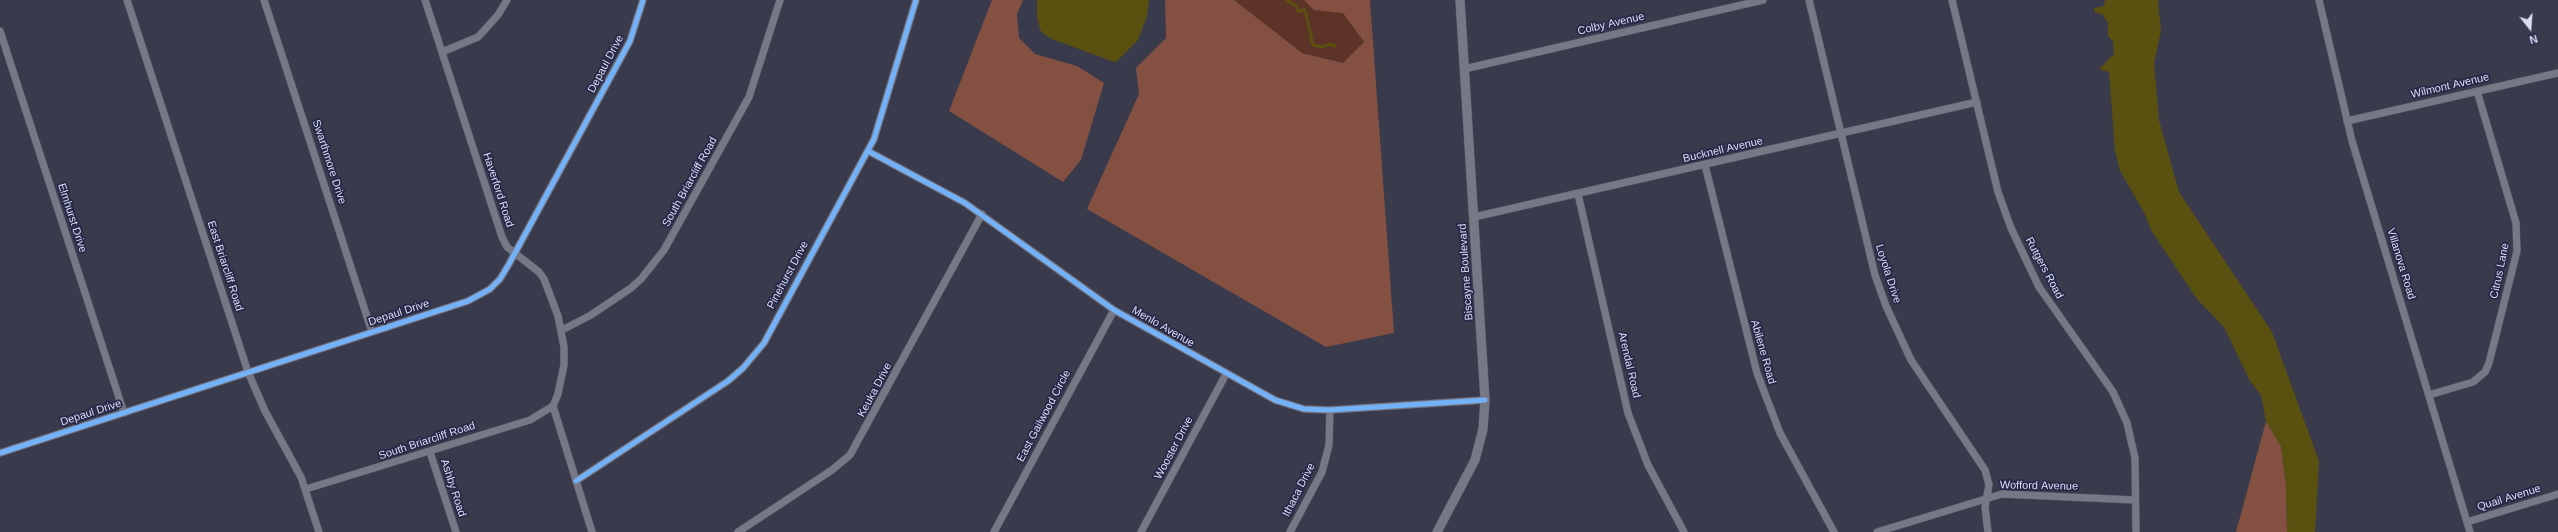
<!DOCTYPE html>
<html>
<head>
<meta charset="utf-8">
<style>
	body { margin:0 }
	#map { position:relative; width:2558px; height:532px; overflow:hidden; background:#393a4c; font-family:Arial,sans-serif }
	canvas { display:block }
	.north { position:absolute; left:2510px; top:8px; width:40px; height:40px; -webkit-text-stroke:3px #272949; paint-order:stroke; rotate:163deg; font-size:11px; font-weight:700; line-height:16px; text-align:center; color:#dcdff4 }
	.north::after { content:''; display:block; margin:auto; width:14px; height:18px; background:#dcdff4; clip-path:polygon(50% 0,100% 100%,50% 72%,0 100%) }
</style>
</head>
<body>
<div id="map">
<canvas width="2558" height="532"></canvas>
<div class="north">N</div>
</div>
<script>
const ctx = document.querySelector('canvas').getContext('2d');
ctx.lineJoin = 'round';
function paint(path, color) {
  ctx.fillStyle = color;
  ctx.fill(path, 'evenodd');
}
function poly(rows) {
  const path = new Path2D();
  for (const r of rows) {
    path.moveTo(r[0], r[1]);
    for (let i = 2; i < r.length; i += 2) path.lineTo(r[i], r[i + 1]);
  }
  return path;
}
function stroke(path, color, width, dash) {
  ctx.strokeStyle = color;
  ctx.lineWidth = width;
  ctx.lineCap = dash ? 'butt' : 'round';
  ctx.setLineDash(dash || []);
  ctx.stroke(path);
}
function label(font, color, halo, rows, align = 'center') {
  ctx.font = font + ' Arial,sans-serif';
  ctx.lineWidth = 3.5;
  ctx.setLineDash([]);
  ctx.textBaseline = 'middle';
  ctx.strokeStyle = halo;
  ctx.fillStyle = color;
  for (const [text, x, y, turn = 0] of rows) {
    ctx.save();
    ctx.translate(x, y);
    ctx.rotate((+turn || 0) * Math.PI / 180);
    ctx.textAlign = isNaN(turn) ? turn : align;
    if (halo) ctx.strokeText(text, 0, 0);
    ctx.fillText(text, 0, 0);
    ctx.restore();
  }
}
const green = poly([
	[1234,0,1304,0,1314,10,1343,12,1364,43,1344,63,1302,53]
]);
const forest = poly([
	[992,0,1023,0,1017,14,1019,38,1035,54,1077,66,1104,83,1081,160,1063,182,949,111],
	[1165,0,1234,0,1302,53,1343,63,1364,42,1343,13,1314,10,1304,0,1370,0,1394,333,1326,347,1087,209,1139,94,1136,68,1166,38],
	[2266,421,2281,446,2286,484,2287,532,2236,532]
]);
const water = poly([
	[1037,0,1149,0,1147,16,1138,40,1117,61,1114,62,1052,39,1041,32,1037,18],
	[2105,0,2158,0,2161,31,2154,63,2159,120,2179,192,2272,332,2319,461,2315,532,2287,532,2286,484,2281,446,2266,421,2261,395,2250,381,2224,327,2197,299,2151,230,2145,214,2120,171,2115,151,2109,72,2099,69,2114,54,2113,41,2108,36,2108,23,2102,14,2095,13,2094,8,2104,6]
]);
const stream = poly([
	[1287,0,1296,6,1298,11,1305,10,1313,45,1323,47,1329,44,1335,46]
]);
const minor = poly([
	[127,0,248,372,265,411,301,477,319,532],
	[264,0,372,332],
	[425,0,502,237,507,247,539,272,544,279,558,316,564,347,564,365,558,394,553,406,592,532],
	[1809,0,1875,275,1886,306,1911,360,1985,470,1989,485,1985,507,1988,532],
	[1952,0,1998,192,2011,228,2039,287,2113,392,2127,423,2135,458,2136,532],
	[2319,0,2352,141,2470,532],
	[0,31,124,413],
	[442,52,478,37,498,15,507,0],
	[1464,69,1763,0],
	[2347,121,2558,73],
	[868,151,965,203,1114,310,1275,400,1304,409,1330,410,1485,400],
	[1705,165,1757,373,1780,433,1834,532],
	[1578,194,1628,413,1648,465,1684,532],
	[1474,217,1977,102],
	[562,330,591,315,631,288,641,279,664,250,749,97,780,0],
	[2429,395,2473,382,2485,372,2489,363,2517,251,2516,223,2477,91],
	[430,452,456,532],
	[0,453,468,301,490,289,500,279,509,264,630,41,643,0],
	[576,481,728,381,743,368,764,343,874,139,916,0],
	[306,489,530,420,553,406],
	[2467,522,2558,494],
	[738,532,832,470,850,455,982,214],
	[994,532,1114,310],
	[1141,532,1226,374],
	[1290,532,1322,472,1329,445,1330,410],
	[1877,532,2002,494,2135,500]
]);
const tertiary = poly([
	[1437,532,1475,460,1483,429,1485,400,1460,0]
]);
const cycleway = poly([
	[868,151,965,203,1114,310,1275,400,1304,409,1330,410,1485,400],
	[0,453,468,301,490,289,500,279,509,264,630,41,643,0],
	[576,481,728,381,743,368,764,343,874,139,916,0]
]);
const streetNames = [
	["Colby Avenue",1611,24,-13],
	["Depaul Drive",606,64,-62],
	["Wilmont Avenue",2450,86,-13],
	["Bucknell Avenue",1723,150,-13],
	["Swarthmore Drive",329,162,72],
	["South Briarcliff Road",690,182,-61],
	["Haverford Road",498,190,72],
	["Elmhurst Drive",72,218,72],
	["Villanova Road",2401,264,73],
	["East Briarcliff Road",225,266,72],
	["Rutgers Road",2044,268,62],
	["Citrus Lane",2500,271,-78],
	["Biscayne Boulevard",1466,272,-94],
	["Loyola Drive",1888,274,72],
	["Pinehurst Drive",788,275,-62],
	["Depaul Drive",399,313,-18],
	["Menlo Avenue",1163,327,30],
	["Abilene Road",1763,352,74],
	["Arendal Road",1629,365,77],
	["Keuka Drive",875,390,-62],
	["Depaul Drive",91,413,-18],
	["East Gailwood Circle",1044,416,-62],
	["South Briarcliff Road",427,441,-18],
	["Wooster Drive",1174,448,-62],
	["Wofford Avenue",2039,486,1],
	["Ashby Road",453,488,72],
	["Ithaca Drive",1299,490,-63],
	["Quail Avenue",2509,498,-17]
];
paint(green, '#5d3327');
paint(forest, '#835041');
paint(water, '#5a500f');
stroke(stream, '#5a500f', 3);
stroke(minor, '#575868', 8);
stroke(tertiary, '#575868', 10);
stroke(minor, '#777886', 7);
stroke(tertiary, '#777886', 9);
stroke(cycleway, '#73b2f8', 5);
label('11px', '#dcdff4', '#272949', streetNames);
</script>
</body>
</html>
